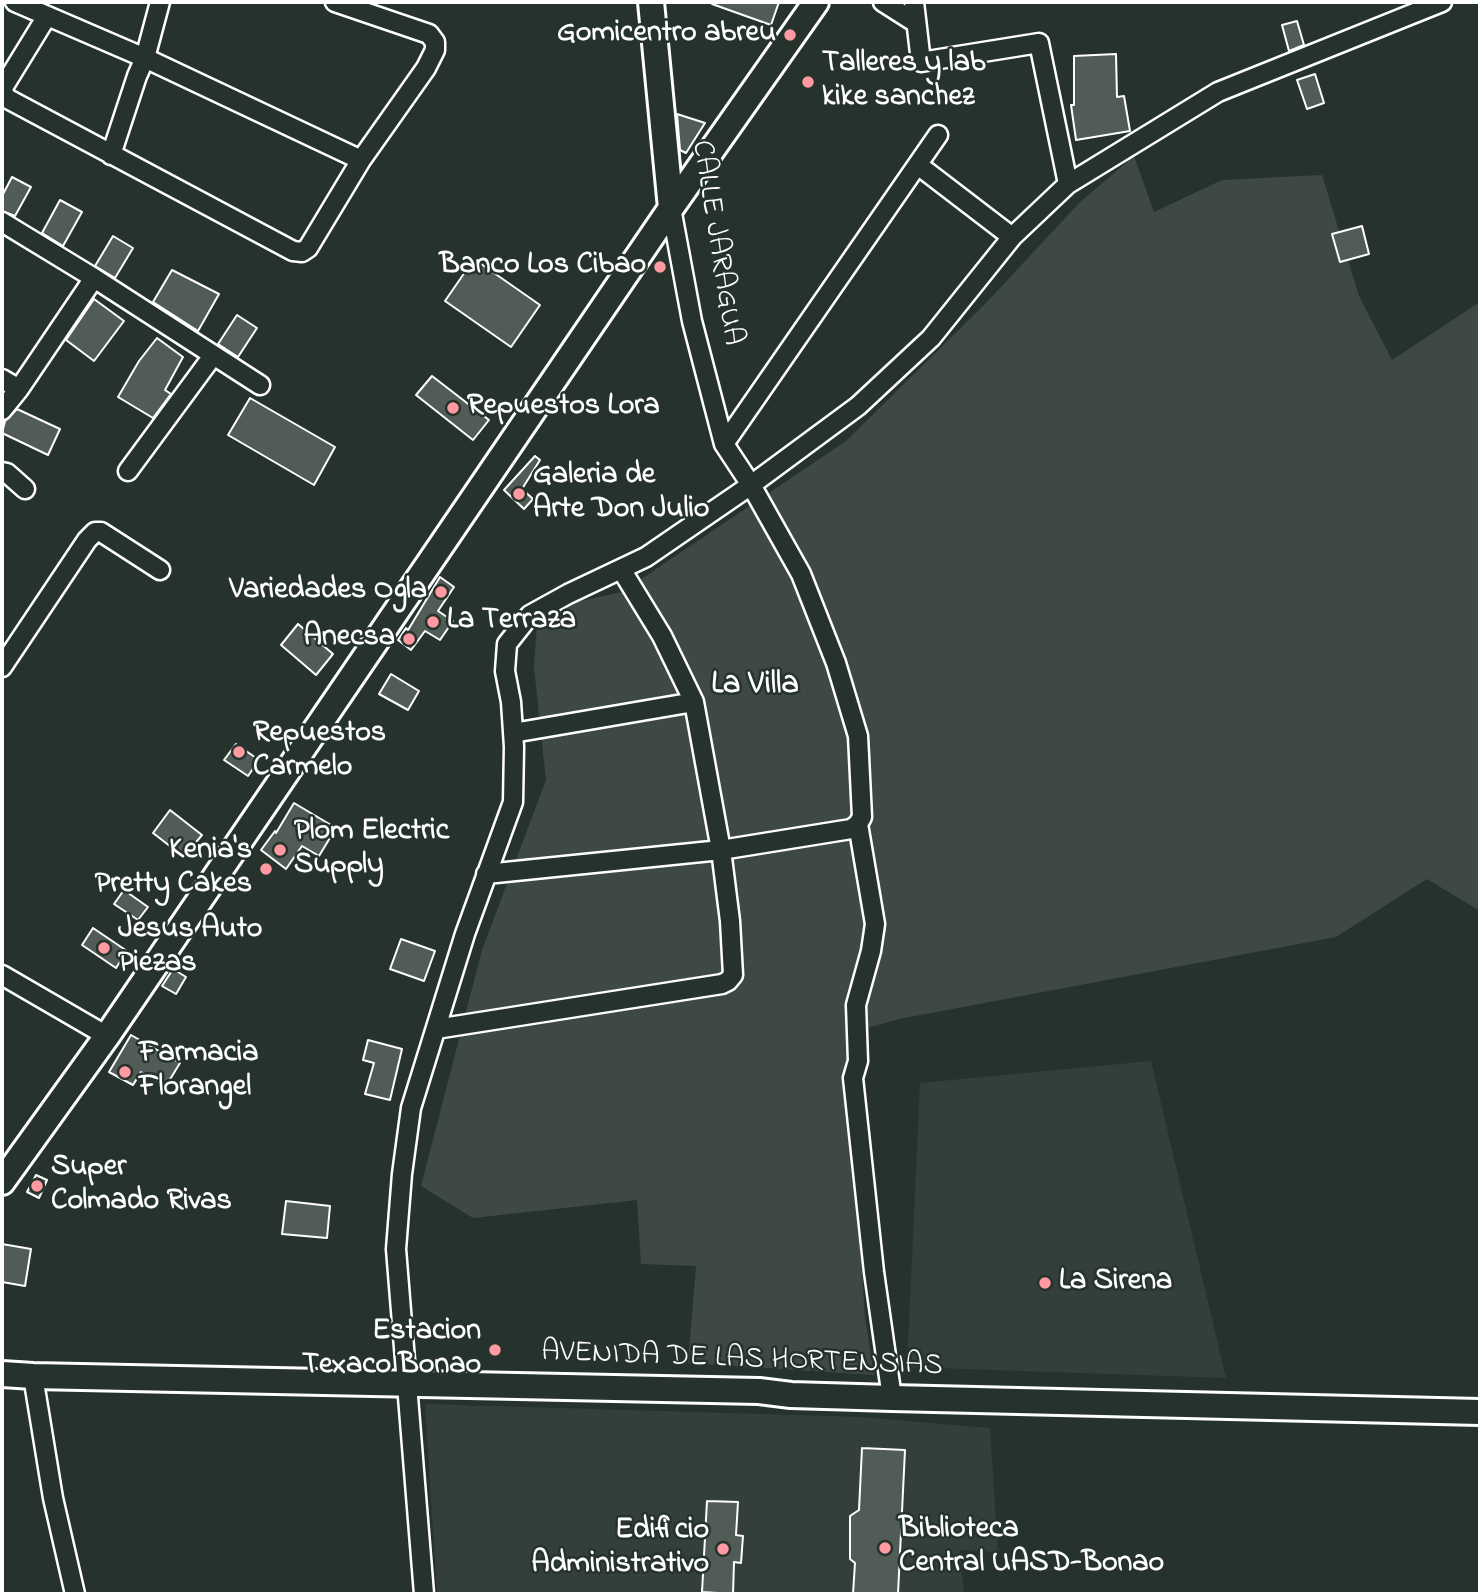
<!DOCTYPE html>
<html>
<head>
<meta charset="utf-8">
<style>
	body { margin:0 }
	#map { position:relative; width:1482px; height:1596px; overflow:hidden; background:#26332d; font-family:"Indie Flower",sans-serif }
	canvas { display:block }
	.frame { position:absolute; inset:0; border:4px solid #fff; pointer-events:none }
</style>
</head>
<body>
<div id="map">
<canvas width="1482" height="1596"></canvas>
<div class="frame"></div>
</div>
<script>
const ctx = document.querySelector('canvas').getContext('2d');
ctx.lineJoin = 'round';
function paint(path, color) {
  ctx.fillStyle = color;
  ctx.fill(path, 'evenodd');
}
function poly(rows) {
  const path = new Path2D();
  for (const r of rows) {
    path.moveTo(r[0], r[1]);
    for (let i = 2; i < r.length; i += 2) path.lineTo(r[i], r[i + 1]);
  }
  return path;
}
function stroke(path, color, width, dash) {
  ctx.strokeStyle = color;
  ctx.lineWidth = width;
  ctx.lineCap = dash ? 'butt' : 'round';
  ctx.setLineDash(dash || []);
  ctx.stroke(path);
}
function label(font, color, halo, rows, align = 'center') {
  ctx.font = font + ' "Indie Flower",sans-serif';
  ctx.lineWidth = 5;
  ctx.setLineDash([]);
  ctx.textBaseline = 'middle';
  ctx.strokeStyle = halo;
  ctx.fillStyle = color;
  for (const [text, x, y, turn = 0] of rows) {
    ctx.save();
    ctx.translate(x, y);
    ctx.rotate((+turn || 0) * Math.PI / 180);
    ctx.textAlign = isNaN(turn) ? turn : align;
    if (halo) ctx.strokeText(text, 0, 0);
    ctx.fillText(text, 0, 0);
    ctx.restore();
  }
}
const built = poly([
	[1151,1061,1226,1378,907,1367,920,1083],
	[425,1404,861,1417,990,1428,998,1552,960,1550,964,1594,437,1594]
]);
const green = poly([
	[1134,156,1154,212,1222,180,1322,175,1359,296,1392,360,1480,302,1480,911,1427,879,1336,937,899,1019,846,1034,865,1317,874,1375,688,1363,696,1266,641,1264,637,1200,473,1218,421,1186,482,950,546,780,534,667,538,610,622,592,846,441,987,302,1079,203]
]);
const building = poly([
	[712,2,779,2,771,25,712,4,712,2],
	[1297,21,1304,45,1289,51,1282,25,1297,21],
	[1116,54,1117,97,1124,96,1130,131,1076,140,1071,105,1074,105,1074,56,1116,54],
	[1315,74,1324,103,1307,109,1297,80,1315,74],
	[677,114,705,123,686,153,680,150,677,114],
	[12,177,31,187,15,216,2,211,2,196,12,177],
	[60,200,82,212,63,246,42,233,60,200],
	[1362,226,1369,254,1340,262,1332,234,1362,226],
	[113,236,133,248,115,278,95,266,113,236],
	[474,259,540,305,511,347,445,301,474,259],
	[172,270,219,294,198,331,153,302,172,270],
	[94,299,124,321,94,361,66,340,94,299],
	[237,315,257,328,238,357,218,344,237,315],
	[157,338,183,357,165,390,171,394,153,418,118,397,139,361,157,338],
	[432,376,489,420,473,440,416,395,432,376],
	[250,398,335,447,314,485,228,435,250,398],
	[17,409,60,429,48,455,2,433,5,421,17,409],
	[535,456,540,460,522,489,533,499,524,509,504,490,535,456],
	[440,577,454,587,438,611,453,621,440,640,425,631,411,650,398,640,406,628,408,630,440,577],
	[298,624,333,654,316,675,281,645,298,624],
	[391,674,419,691,408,710,379,694,391,674],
	[236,744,259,760,248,776,224,760,236,744],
	[294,803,336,828,319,856,302,846,286,869,261,850,275,831,276,833,294,803],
	[170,810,202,835,184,857,153,833,170,810],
	[124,890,148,907,138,920,114,904,124,890],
	[93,928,127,951,116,968,82,945,93,928],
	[401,939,435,951,424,981,390,969,401,939],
	[173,969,186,977,176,994,162,986,173,969],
	[131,1035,180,1063,166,1086,141,1072,133,1085,109,1072,131,1035],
	[368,1040,402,1049,390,1100,365,1094,374,1063,363,1060,368,1040],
	[36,1175,47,1180,39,1198,27,1192,36,1175],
	[286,1201,330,1206,327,1238,282,1234,286,1201],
	[2,1244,31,1249,25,1286,2,1282,2,1244],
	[862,1448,905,1450,898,1594,853,1594,855,1563,850,1559,850,1516,859,1510,862,1448],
	[707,1501,738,1502,736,1535,743,1536,741,1563,734,1562,733,1594,702,1592,707,1501]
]);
const street = poly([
	[15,2,145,58,361,160],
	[883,2,916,23],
	[914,2,921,62,1039,43,1068,184],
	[47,16,4,86,3,93,8,99,293,251,302,252,308,248,361,160,426,68,435,50,435,42,429,34,335,2],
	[111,155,137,76,145,58,160,2],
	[918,165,1012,237],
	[2,222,94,278,260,385],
	[2,379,19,389],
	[2,410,19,389,94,278],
	[724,444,938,135],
	[128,471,212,357],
	[2,472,7,473,25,489],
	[2,667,87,540,95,532,101,532,160,570],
	[513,733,694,702],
	[858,824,875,924,871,951,856,1005,858,1061,853,1078,874,1272,892,1398],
	[486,874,721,850,851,829,858,824,862,817,858,736,836,663,801,574,751,485,724,444,692,321,671,208],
	[2,975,107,1036],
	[436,1029,722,984,728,981,733,975,730,921,721,850,694,702,662,636,621,569],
	[33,1376,53,1498,75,1594],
	[424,1594,396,1249,402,1174,411,1108,465,934,513,802,514,747,511,702,505,671,507,644,530,615,568,594,646,557,751,485,858,406,931,338,1012,237,1068,184,1218,92,1442,2]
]);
const secondary = poly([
	[651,2,671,208],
	[2,1182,107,1036,671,208,816,2],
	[2,1374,33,1376,759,1391,791,1395,892,1398,1480,1412]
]);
const markers = [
	[790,35,7,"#ff9aa2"],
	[808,82,7,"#ff9aa2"],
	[660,267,7,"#ff9aa2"],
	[453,408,7,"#ff9aa2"],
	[519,494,7,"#ff9aa2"],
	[441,592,7,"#ff9aa2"],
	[433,622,7,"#ff9aa2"],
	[409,639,7,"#ff9aa2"],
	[239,752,7,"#ff9aa2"],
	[280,850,7,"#ff9aa2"],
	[266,869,7,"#ff9aa2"],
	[104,948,7,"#ff9aa2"],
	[125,1072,7,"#ff9aa2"],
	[37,1186,7,"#ff9aa2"],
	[1045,1283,7,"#ff9aa2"],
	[495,1350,7,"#ff9aa2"],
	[885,1548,7,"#ff9aa2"],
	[723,1549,7,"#ff9aa2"]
];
const poiNames = [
	["Gomicentro abreu",776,35,"right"],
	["Talleres y lab",822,65],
	["kike sanchez",822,99],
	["Banco Los Cibao",646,267,"right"],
	["Repuestos Lora",467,408],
	["Galeria de",533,477],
	["Arte Don Julio",533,511],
	["Variedades Ogla",427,592,"right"],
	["La Terraza",447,622],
	["Anecsa",395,639,"right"],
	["Repuestos",253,735],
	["Carmelo",253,769],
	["Plom Electric",294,833],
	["Supply",294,867],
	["Kenia's",252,852,"right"],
	["Pretty Cakes",252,886,"right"],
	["Jesus Auto",118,931],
	["Piezas",118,965],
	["Farmacia",139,1055],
	["Florangel",139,1089],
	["Super",51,1169],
	["Colmado Rivas",51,1203],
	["La Sirena",1059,1283],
	["Estacion",481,1333,"right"],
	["Texaco Bonao",481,1367,"right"],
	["Biblioteca",899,1531],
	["Central UASD-Bonao",899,1565],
	["Edificio",709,1532,"right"],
	["Administrativo",709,1566,"right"]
];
const streetNames = [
	["CALLE JARAGUA",715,243,81],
	["AVENIDA DE LAS HORTENSIAS",742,1361,2]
];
const neighbourhoodNames = [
	["La Villa",755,687]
];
paint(built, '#333f3a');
paint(green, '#3e4944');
paint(building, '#515c57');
stroke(building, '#fff', 2);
stroke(street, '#fff', 23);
stroke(secondary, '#fff', 30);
stroke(street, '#26332d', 18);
stroke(secondary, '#26332d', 24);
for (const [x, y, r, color] of markers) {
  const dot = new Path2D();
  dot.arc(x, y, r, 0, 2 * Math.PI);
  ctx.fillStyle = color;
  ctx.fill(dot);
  stroke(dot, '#26332d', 2.5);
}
label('bold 30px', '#fff', '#26332d', poiNames, 'left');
label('30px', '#fff', '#26332d', streetNames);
label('bold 32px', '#fff', '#26332d', neighbourhoodNames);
</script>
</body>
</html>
